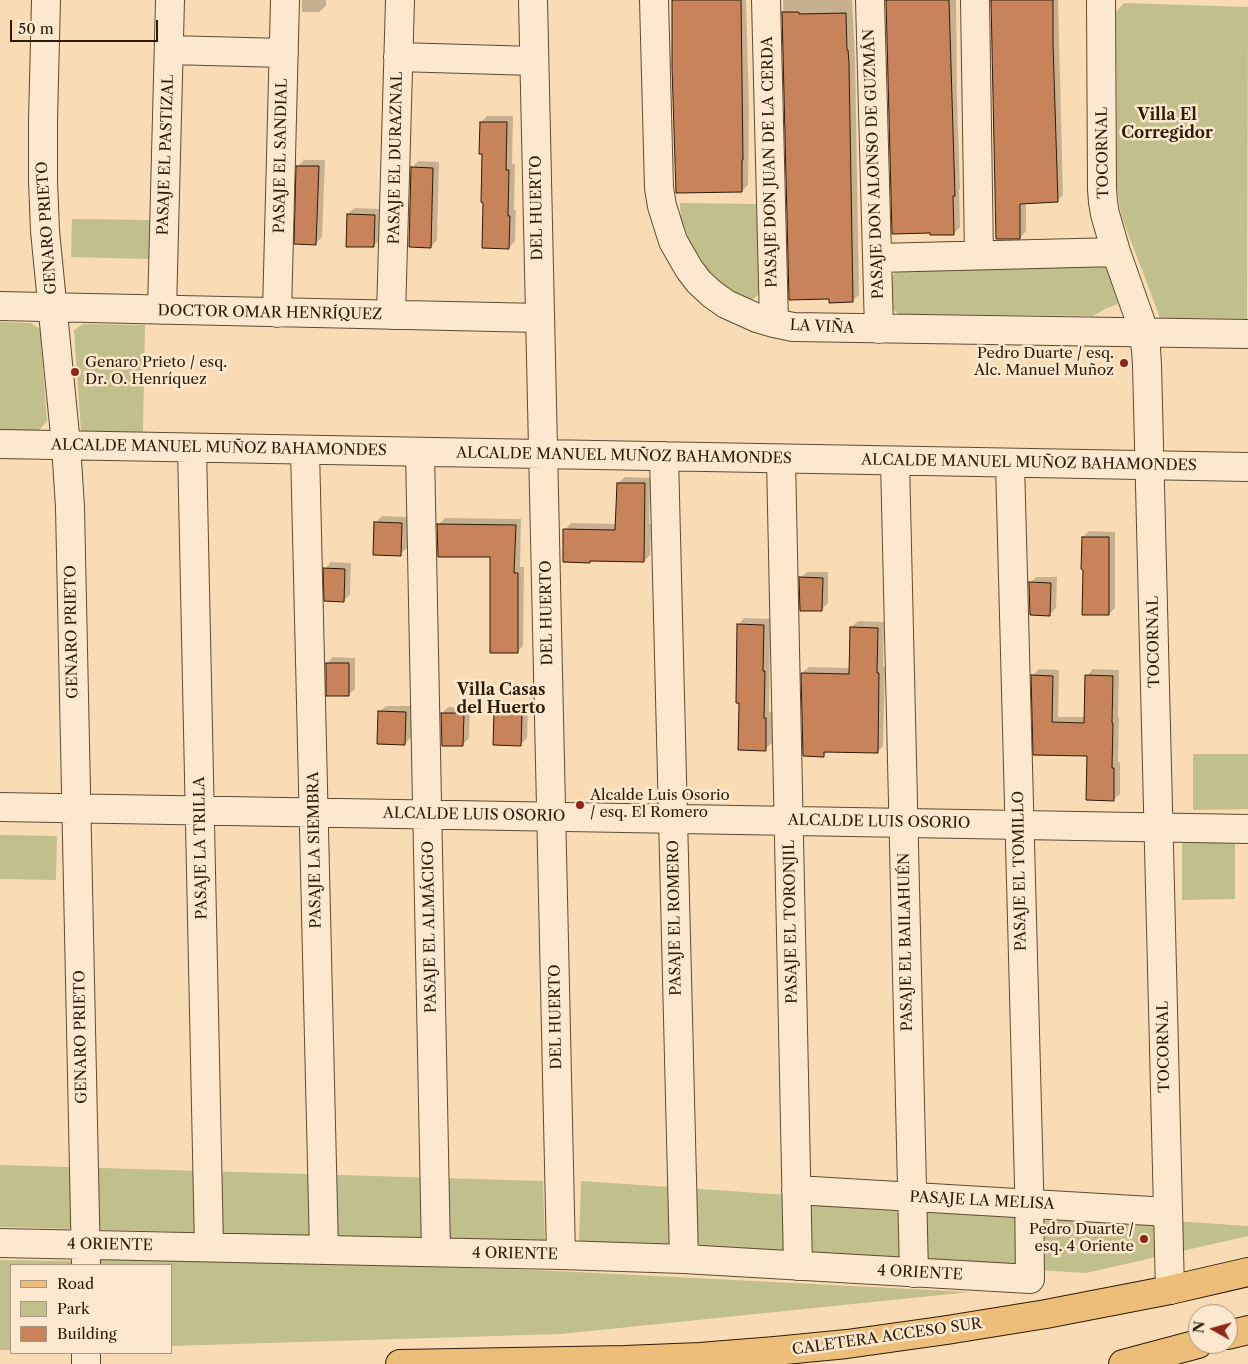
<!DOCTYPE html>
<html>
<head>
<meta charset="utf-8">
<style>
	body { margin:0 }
	#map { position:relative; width:1248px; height:1364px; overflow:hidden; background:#f9dcb5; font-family:"Libre Caslon Text",serif }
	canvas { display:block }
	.legend { position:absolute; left:10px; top:1264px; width:162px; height:90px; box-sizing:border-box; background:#fbe8cf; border:1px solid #a8967e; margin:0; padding:6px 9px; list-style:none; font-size:15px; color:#2c1b05 }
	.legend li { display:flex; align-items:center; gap:10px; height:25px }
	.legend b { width:25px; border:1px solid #a8967e }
	.north { position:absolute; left:1188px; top:1304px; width:50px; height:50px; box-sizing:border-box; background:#fbe8cf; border:1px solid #a8967e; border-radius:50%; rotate:277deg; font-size:14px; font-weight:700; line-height:20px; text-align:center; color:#2c1b05 }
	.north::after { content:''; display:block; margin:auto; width:18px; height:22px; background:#8f2418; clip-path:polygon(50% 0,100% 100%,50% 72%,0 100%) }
	.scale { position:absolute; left:10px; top:20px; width:148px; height:22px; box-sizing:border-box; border:2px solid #2c1b05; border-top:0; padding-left:6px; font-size:15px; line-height:18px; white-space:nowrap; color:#2c1b05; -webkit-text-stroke:4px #fbe8cf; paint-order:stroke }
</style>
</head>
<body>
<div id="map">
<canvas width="1248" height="1364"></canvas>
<ul class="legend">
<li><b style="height:6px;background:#ecbe7a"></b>Road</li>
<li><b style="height:14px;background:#c1bf8b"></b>Park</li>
<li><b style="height:14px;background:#c9835a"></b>Building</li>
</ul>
<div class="north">N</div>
<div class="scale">50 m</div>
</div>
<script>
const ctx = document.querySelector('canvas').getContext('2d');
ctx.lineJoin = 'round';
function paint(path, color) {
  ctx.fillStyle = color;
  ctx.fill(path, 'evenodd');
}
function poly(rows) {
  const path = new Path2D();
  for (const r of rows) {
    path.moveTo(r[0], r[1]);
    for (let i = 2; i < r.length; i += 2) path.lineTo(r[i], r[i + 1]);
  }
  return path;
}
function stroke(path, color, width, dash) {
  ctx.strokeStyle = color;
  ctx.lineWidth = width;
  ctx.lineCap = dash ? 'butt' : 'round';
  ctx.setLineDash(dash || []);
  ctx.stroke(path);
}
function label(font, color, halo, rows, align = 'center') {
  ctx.font = font + ' "Libre Caslon Text",serif';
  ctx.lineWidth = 5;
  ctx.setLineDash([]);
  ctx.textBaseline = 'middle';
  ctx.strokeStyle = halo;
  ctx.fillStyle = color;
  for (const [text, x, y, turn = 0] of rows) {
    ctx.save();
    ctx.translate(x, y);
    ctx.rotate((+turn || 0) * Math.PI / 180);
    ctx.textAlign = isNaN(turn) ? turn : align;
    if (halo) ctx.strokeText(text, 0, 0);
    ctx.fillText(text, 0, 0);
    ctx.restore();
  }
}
const green = poly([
	[1124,3,1248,7,1247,319,1160,318,1142,270,1122,218,1119,203,1117,188,1116,12],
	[680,203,756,204,761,292,752,300,732,292,708,271,689,240,681,220],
	[72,219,150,220,149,259,71,257],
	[1105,263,1118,304,1107,308,1093,316,898,314,889,306,888,281,898,270],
	[0,322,31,323,40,329,47,421,39,430,0,431],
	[83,324,145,325,143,432,81,431,74,330],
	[1193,754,1248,754,1248,809,1193,810],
	[0,835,57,836,56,880,0,879],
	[1182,843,1235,843,1235,899,1182,900],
	[0,1165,543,1181,545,1242,0,1227],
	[581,1181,1248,1226,1248,1236,1086,1273,579,1242],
	[101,1255,557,1271,970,1292,561,1334,171,1346,171,1265,101,1265],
	[0,1260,71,1261,71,1265,11,1265,11,1350,0,1350]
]);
const shadow = poly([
	[302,0,326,0,326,6,319,12,302,12],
	[673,0,746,0,749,108,748,185,742,191],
	[783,0,852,0,855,56,859,295,852,301,830,298,790,299],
	[887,0,956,0,957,99,960,189,959,190,960,227,953,234],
	[992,0,1058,0,1063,195,1057,201,1026,202,1026,231,1020,238,996,196,995,196],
	[487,116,513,116,512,164,515,164,514,210,516,210,515,241,509,248,483,153,481,122],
	[304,160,325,160,322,237,316,243,298,166],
	[418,161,439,162,437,240,431,247,412,168],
	[354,208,380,209,380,240,373,246,348,214],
	[625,477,650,478,649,524,651,524,650,555,644,561,592,560,590,562,565,530,571,523,617,524,618,483],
	[382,516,407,517,407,548,400,554,375,523],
	[445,518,521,519,520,567,524,567,523,646,517,652,492,556,438,525],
	[1089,531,1115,532,1115,608,1109,614,1083,537],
	[331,562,351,563,350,594,344,601,325,569],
	[807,572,828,572,828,603,821,610,800,578],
	[1036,577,1057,577,1056,608,1050,614,1030,583],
	[744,618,770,619,769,712,772,712,772,743,765,749,741,702,738,625],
	[858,621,884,622,883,667,885,667,883,746,877,752,828,751,824,755,802,673,809,667,850,668,851,627],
	[333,657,355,658,355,689,348,695,327,663],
	[1039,669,1059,670,1058,717,1086,717,1087,676,1093,669,1119,670,1118,717,1119,717,1118,762,1120,762,1120,794,1113,800,1088,754,1035,754,1032,676],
	[386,706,412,706,411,737,405,744,379,712],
	[448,707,470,708,469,738,462,745,442,713],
	[502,707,528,707,527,738,520,745,495,713]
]);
const building = poly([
	[672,0,741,0,743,160,742,160,742,192,676,193,672,67,672,0],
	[886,0,949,0,955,196,953,196,954,235,930,235,930,233,892,234,886,0],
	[991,0,1053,0,1053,44,1058,202,1020,204,1020,239,996,239,991,0],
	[782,12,799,12,799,14,846,13,847,50,848,50,849,63,853,302,829,303,829,299,789,300,782,12],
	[480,122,507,122,506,170,509,170,508,216,510,216,509,249,482,248,483,203,481,202,482,154,479,154,480,122],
	[296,166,319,166,316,245,294,244,296,166],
	[411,167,433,168,431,248,409,247,411,167],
	[347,214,375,215,374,247,346,247,347,214],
	[617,483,645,483,644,562,590,561,590,563,563,562,563,529,615,530,617,483],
	[374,522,402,523,401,556,373,555,374,522],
	[437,524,516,525,514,573,518,573,518,653,490,653,490,557,438,557,437,524],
	[1082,537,1109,537,1109,615,1082,615,1083,570,1081,569,1082,537],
	[323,568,345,569,344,602,324,601,323,568],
	[799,577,823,578,822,611,800,611,799,577],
	[1029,582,1051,583,1050,616,1030,615,1029,582],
	[737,624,764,625,763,671,765,671,764,718,766,718,766,751,738,750,739,703,736,703,737,624],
	[850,627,878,628,877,673,879,673,878,753,824,752,824,757,803,756,801,673,849,674,850,627],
	[326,663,349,663,349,696,326,696,326,663],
	[1031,675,1053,676,1052,722,1084,723,1085,675,1113,676,1112,723,1113,723,1112,768,1114,768,1114,801,1086,800,1087,756,1033,755,1031,675],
	[378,711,406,712,405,745,377,744,378,711],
	[494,712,522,713,521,746,493,745,494,712],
	[441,713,464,713,463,746,442,746,441,713]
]);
const minor = poly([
	[46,0,43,121,43,181,45,231,66,445,70,507,86,1265],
	[533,0,561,1255],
	[654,0,659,188,662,206,673,241,689,269,699,282,712,294,726,304,757,318,774,323,793,327,1248,334],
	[766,0,774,323],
	[870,0,879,329],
	[975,0,979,255],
	[1101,0,1102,189,1103,202,1105,214,1116,252,1140,320,1146,349,1147,365,1170,1290],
	[169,50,284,53],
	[398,57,534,61],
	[877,258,1116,252],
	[0,306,540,318],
	[162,310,170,0],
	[277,313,285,0],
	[391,315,400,0],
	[0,444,1248,467],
	[192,448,209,1247],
	[305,450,324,1250],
	[420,452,436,1252],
	[664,456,684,1259],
	[781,459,798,1266],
	[895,461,914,1273],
	[0,807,1248,829],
	[796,1190,1168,1212],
	[0,1243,561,1255,684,1259,1030,1279,1029,1184,1010,463],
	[86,1364,86,1353]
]);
const major = poly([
	[400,1364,625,1360,700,1357,775,1351,847,1344,947,1330,1046,1314,1170,1290,1248,1272]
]);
const highway = poly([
	[1228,1335,1248,1330],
	[1123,1364,1198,1344]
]);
const markers = [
	[1124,363,5,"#8f2418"],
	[75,372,5,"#8f2418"],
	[580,805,5,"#8f2418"],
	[1144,1239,5,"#8f2418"]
];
const streetNames = [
	["TOCORNAL",1103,153,-91],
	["PASAJE EL PASTIZAL",166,155,-88],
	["PASAJE EL SANDIAL",281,156,-89],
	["PASAJE EL DURAZNAL",396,158,-89],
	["PASAJE DON JUAN DE LA CERDA",770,162,-91],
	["PASAJE DON ALONSO DE GUZMÁN",874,164,-92],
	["DEL HUERTO",537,208,-91],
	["GENARO PRIETO",47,228,-94],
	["DOCTOR OMAR HENRÍQUEZ",270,313,1],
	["LA VIÑA",822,327,3],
	["ALCALDE MANUEL MUÑOZ BAHAMONDES",219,448,1],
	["ALCALDE MANUEL MUÑOZ BAHAMONDES",624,456,1],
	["ALCALDE MANUEL MUÑOZ BAHAMONDES",1029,463,1],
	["DEL HUERTO",547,613,-91],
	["GENARO PRIETO",72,632,-91],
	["TOCORNAL",1154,642,-91],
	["ALCALDE LUIS OSORIO",474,815,1],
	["ALCALDE LUIS OSORIO",879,822,1],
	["PASAJE LA TRILLA",201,848,-91],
	["PASAJE LA SIEMBRA",315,850,-91],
	["PASAJE EL TOMILLO",1020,871,-91],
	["PASAJE EL ROMERO",675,918,-91],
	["PASAJE EL TORONJIL",791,922,-91],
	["PASAJE EL ALMÁCIGO",430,927,-91],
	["PASAJE EL BAILAHUÉN",906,942,-91],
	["DEL HUERTO",556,1017,-91],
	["GENARO PRIETO",81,1037,-91],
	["TOCORNAL",1164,1047,-91],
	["PASAJE LA MELISA",982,1201,3],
	["4 ORIENTE",110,1245,1],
	["4 ORIENTE",515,1254,1],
	["4 ORIENTE",920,1273,3],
	["CALETERA ACCESO SUR",887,1337,-8]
];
const poiNames = [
	["Pedro Duarte / esq.",1114,354],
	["Alc. Manuel Muñoz",1114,371],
	["Genaro Prieto / esq.",85,363,"left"],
	["Dr. O. Henríquez",85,380,"left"],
	["Alcalde Luis Osorio",590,796,"left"],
	["/ esq. El Romero",590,813,"left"],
	["Pedro Duarte /",1134,1230],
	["esq. 4 Oriente",1134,1247]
];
const neighbourhoodNames = [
	["Villa El",1167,115],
	["Corregidor",1167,133],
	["Villa Casas",501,690],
	["del Huerto",501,708]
];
paint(green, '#c1bf8b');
paint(shadow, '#0003');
paint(building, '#c9835a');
stroke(building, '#2c1b05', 1);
stroke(minor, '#5f4b31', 30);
stroke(major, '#2c1b05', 30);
stroke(highway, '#2c1b05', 30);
stroke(minor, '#fbe8cf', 28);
stroke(major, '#ecbe7a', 28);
stroke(highway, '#ecbe7a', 28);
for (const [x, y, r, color] of markers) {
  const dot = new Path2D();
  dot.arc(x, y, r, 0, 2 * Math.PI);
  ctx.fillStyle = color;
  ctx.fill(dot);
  stroke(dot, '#fbe8cf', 2);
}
label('15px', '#2c1b05', '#fbe8cf', streetNames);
label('15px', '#2c1b05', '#fbe8cf', poiNames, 'right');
label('bold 16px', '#2c1b05', '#fbe8cf', neighbourhoodNames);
</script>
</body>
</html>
